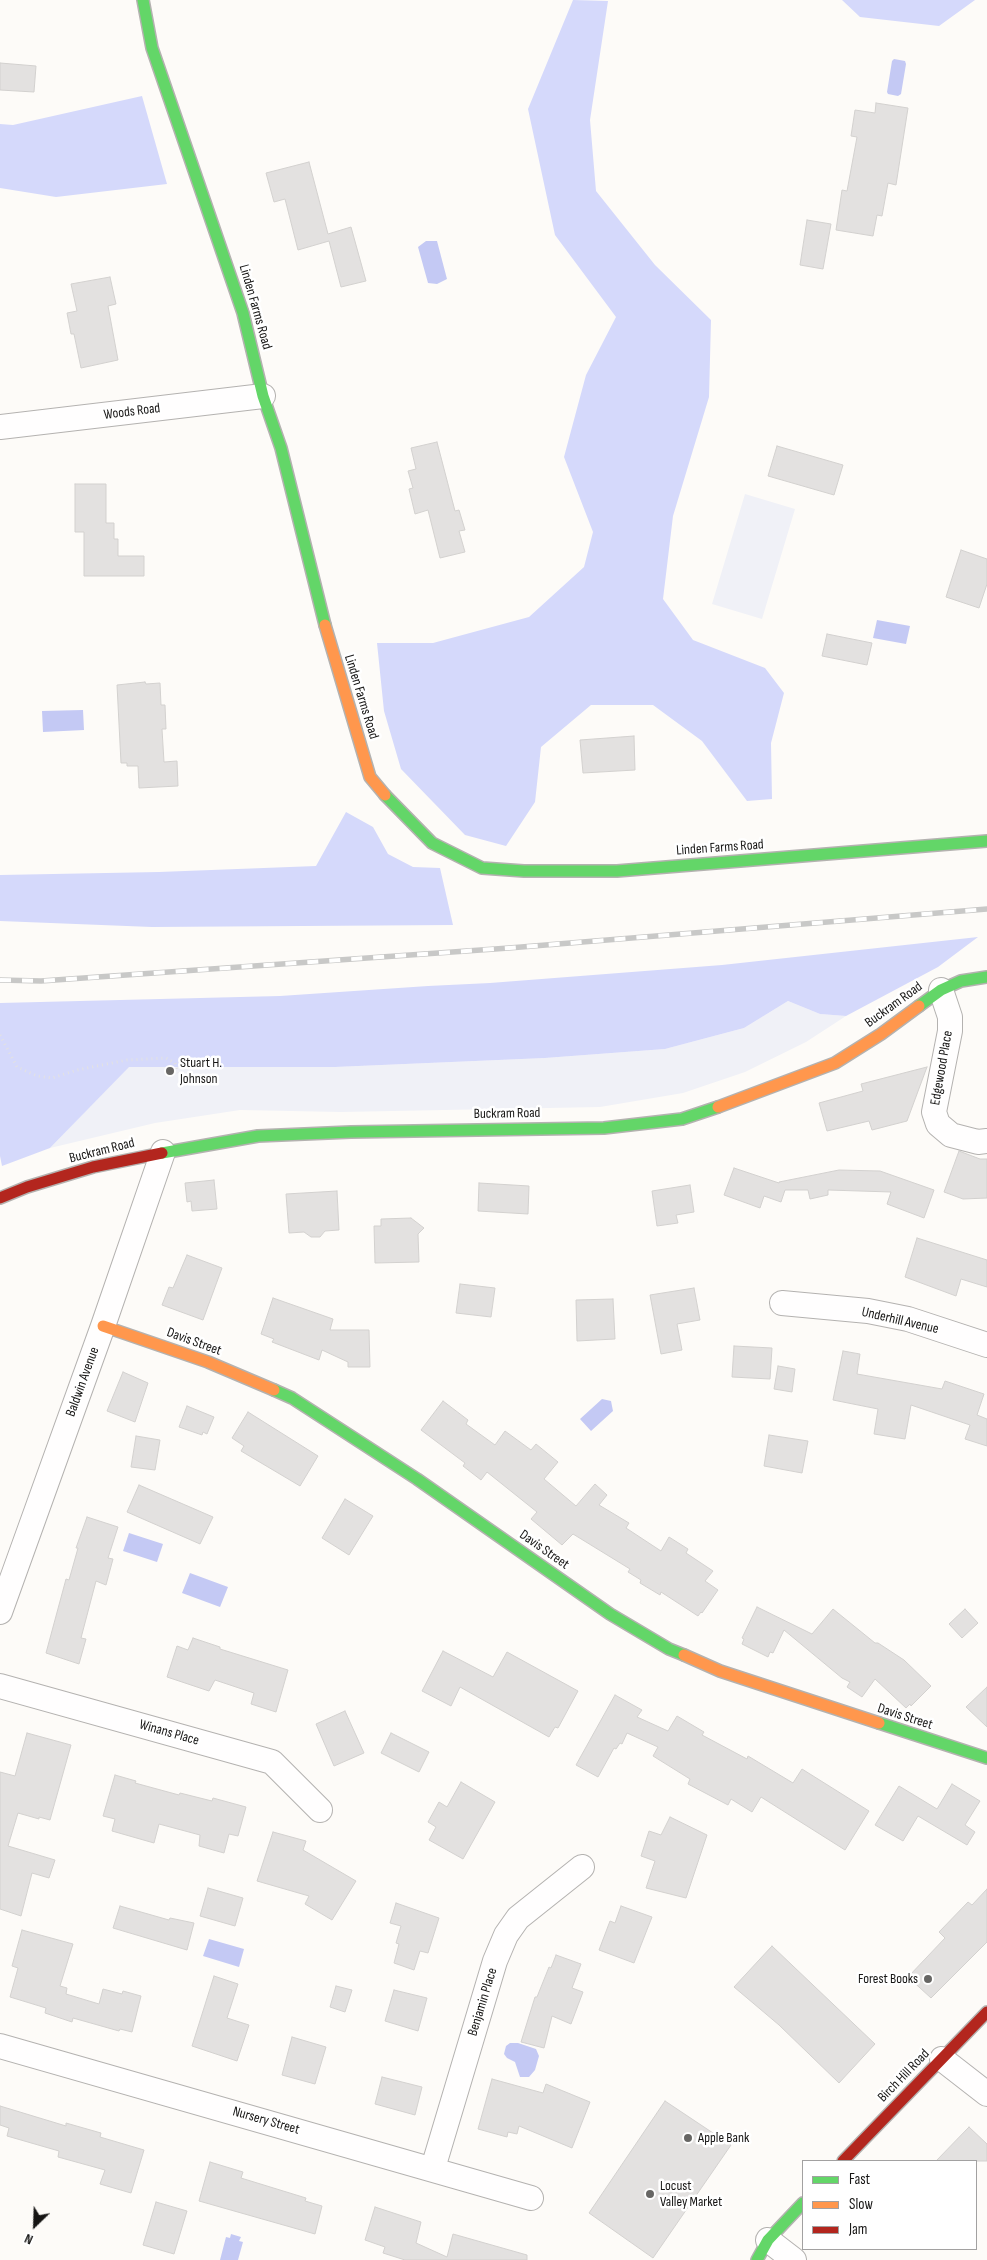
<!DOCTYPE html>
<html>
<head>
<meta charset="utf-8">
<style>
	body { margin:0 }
	#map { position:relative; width:987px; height:2260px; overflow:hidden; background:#fdfbf8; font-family:"Sofia Sans Condensed",sans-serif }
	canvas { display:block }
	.legend { position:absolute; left:802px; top:2160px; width:175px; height:90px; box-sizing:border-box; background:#fff; border:1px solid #a2a1a1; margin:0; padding:6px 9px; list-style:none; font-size:15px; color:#161514 }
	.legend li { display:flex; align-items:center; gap:10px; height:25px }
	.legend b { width:25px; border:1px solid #a2a1a1 }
	.north { position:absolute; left:10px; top:2200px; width:50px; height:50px; -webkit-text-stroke:4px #fff; paint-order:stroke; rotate:204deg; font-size:14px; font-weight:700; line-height:20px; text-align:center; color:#161514 }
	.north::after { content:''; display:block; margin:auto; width:18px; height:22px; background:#161514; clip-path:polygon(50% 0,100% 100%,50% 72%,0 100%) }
</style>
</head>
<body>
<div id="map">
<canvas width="987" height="2260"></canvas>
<ul class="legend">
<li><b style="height:6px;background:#63d668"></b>Fast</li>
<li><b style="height:6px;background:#ff974d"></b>Slow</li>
<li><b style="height:6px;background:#b3261e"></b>Jam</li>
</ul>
<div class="north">N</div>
</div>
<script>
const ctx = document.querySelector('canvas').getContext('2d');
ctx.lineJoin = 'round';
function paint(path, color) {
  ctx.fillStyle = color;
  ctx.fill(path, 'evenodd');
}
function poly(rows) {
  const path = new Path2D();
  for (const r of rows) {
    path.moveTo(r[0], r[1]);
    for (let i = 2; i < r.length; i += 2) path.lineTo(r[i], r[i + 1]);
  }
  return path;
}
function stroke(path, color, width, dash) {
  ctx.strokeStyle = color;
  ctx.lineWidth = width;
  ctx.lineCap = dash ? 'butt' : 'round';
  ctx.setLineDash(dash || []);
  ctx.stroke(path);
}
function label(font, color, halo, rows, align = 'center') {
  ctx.font = font + ' "Sofia Sans Condensed",sans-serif';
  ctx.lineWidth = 5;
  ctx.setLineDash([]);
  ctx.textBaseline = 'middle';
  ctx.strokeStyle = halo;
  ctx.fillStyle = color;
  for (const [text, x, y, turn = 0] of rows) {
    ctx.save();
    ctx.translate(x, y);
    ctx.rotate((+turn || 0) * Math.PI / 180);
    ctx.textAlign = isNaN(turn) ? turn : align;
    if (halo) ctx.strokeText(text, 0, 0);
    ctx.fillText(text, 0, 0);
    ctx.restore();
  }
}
const green = poly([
	[745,494,795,509,762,619,712,604],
	[788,1001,820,1014,846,1016,806,1042,745,1072,683,1093,600,1107,341,1112,240,1110,155,1123,50,1148,129,1066,335,1067,545,1058,665,1049,744,1028]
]);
const forest = poly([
	[573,0,608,1,590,120,596,191,655,265,711,320,709,397,673,516,663,599,693,640,765,668,784,693,771,743,772,799,747,801,702,741,653,705,591,705,541,747,535,802,506,846,465,835,401,769,384,711,377,643,433,643,529,617,584,567,593,532,564,457,586,375,616,317,555,235,528,109],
	[842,0,975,0,939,26,860,17],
	[142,96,167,184,56,197,0,188,0,124,13,125],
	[346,812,373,827,388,854,413,867,440,868,453,925,152,927,0,921,0,875,159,872,316,866],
	[978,937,938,967,846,1016,820,1014,788,1001,744,1028,665,1049,545,1058,335,1067,129,1067,50,1148,2,1166,0,1156,0,1003,280,996,428,986,490,983,722,965]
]);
const water = poly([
	[894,59,905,61,906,64,901,94,898,96,888,94,887,92,892,61],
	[426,241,437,241,447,279,437,284,428,283,418,247],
	[877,620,910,626,906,644,873,638],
	[83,710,84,730,43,732,42,711],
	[602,1399,611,1401,613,1411,591,1431,580,1419],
	[129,1533,163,1544,157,1562,123,1551],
	[190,1573,228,1587,220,1607,182,1593],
	[209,1939,244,1949,239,1967,203,1956],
	[510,2043,518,2043,536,2049,539,2056,535,2070,529,2077,520,2077,515,2062,507,2058,504,2054,506,2046],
	[231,2234,241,2237,239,2241,243,2242,238,2260,220,2260,226,2237,230,2238]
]);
const building = poly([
	[0,63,36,66,34,92,0,90,0,63],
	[876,103,908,108,896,185,888,183,882,216,877,215,873,236,836,230,842,190,847,191,857,137,851,136,855,110,875,113,876,103],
	[309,162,328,234,351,227,366,281,341,287,329,241,298,250,285,199,274,202,266,173,309,162],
	[807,220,831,224,823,269,800,265,807,220],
	[110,277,116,304,108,306,118,360,81,368,74,334,71,334,67,313,77,311,71,284,110,277],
	[437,442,455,511,459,510,465,530,459,531,465,552,440,558,428,510,415,514,409,489,413,488,408,471,416,469,411,448,437,442],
	[777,446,843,465,834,495,768,476,777,446],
	[75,484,106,484,106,523,114,523,114,539,118,539,118,556,144,556,144,576,84,576,84,532,75,532,75,484],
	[961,550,987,559,987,584,979,608,946,597,961,550],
	[827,634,872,643,867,665,822,656,827,634],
	[145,682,146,684,160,683,161,705,165,705,166,729,162,729,164,762,177,761,178,786,139,788,138,766,127,766,127,763,121,763,117,685,145,682],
	[634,736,635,770,583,773,580,740,634,736],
	[927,1067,907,1121,872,1130,869,1121,827,1131,819,1103,863,1091,861,1084,927,1067],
	[959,1151,980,1159,987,1159,987,1198,963,1199,944,1192,959,1151],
	[734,1168,779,1183,779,1182,839,1170,880,1171,934,1190,924,1218,887,1204,891,1192,828,1190,828,1195,810,1199,808,1190,785,1190,781,1202,764,1196,760,1208,724,1195,734,1168],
	[214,1180,217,1209,192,1211,191,1201,187,1202,185,1183,214,1180],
	[479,1183,529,1186,528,1214,478,1211,479,1183],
	[690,1185,694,1212,676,1215,678,1223,657,1226,652,1191,690,1185],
	[337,1191,339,1230,325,1231,320,1237,311,1237,304,1232,289,1233,286,1194,337,1191],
	[411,1218,424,1228,418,1234,419,1262,375,1263,374,1226,381,1226,381,1219,411,1218],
	[917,1238,987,1260,987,1287,961,1279,956,1296,905,1277,917,1238],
	[187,1255,222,1268,203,1320,162,1305,169,1287,173,1288,187,1255],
	[460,1284,495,1288,491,1317,456,1313,460,1284],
	[694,1288,700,1320,677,1324,682,1350,661,1354,650,1295,694,1288],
	[273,1298,333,1319,330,1330,369,1330,370,1367,348,1367,348,1362,322,1350,319,1360,272,1342,274,1339,261,1334,273,1298],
	[613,1299,615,1339,577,1341,576,1300,613,1299],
	[734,1346,772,1348,770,1379,732,1377,734,1346],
	[843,1351,860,1354,857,1374,942,1389,945,1381,984,1394,977,1415,987,1419,987,1446,965,1439,970,1425,911,1405,905,1439,874,1434,878,1409,833,1400,843,1351],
	[778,1366,795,1369,792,1392,774,1389,778,1366],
	[123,1372,148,1383,135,1422,107,1411,123,1372],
	[443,1401,468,1420,466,1424,495,1445,505,1431,531,1450,536,1444,558,1462,544,1479,576,1506,595,1484,607,1495,599,1505,629,1523,626,1528,661,1551,669,1537,688,1549,686,1553,713,1571,705,1581,718,1590,702,1613,701,1612,698,1616,661,1592,660,1595,640,1583,641,1580,628,1572,630,1569,573,1534,562,1545,531,1519,537,1512,487,1472,481,1480,463,1466,465,1463,421,1430,443,1401],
	[187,1406,214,1417,207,1434,203,1432,202,1435,179,1427,187,1406],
	[248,1412,318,1456,300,1486,241,1451,244,1446,232,1438,248,1412],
	[769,1435,808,1441,802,1473,764,1466,769,1435],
	[136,1436,160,1440,155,1470,131,1467,136,1436],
	[139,1485,213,1517,200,1544,127,1512,139,1485],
	[345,1499,373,1516,349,1555,322,1538,345,1499],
	[87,1517,118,1527,108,1558,113,1559,106,1585,96,1581,81,1638,86,1639,79,1664,46,1653,66,1579,69,1580,78,1548,76,1548,87,1517],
	[757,1607,812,1634,833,1609,875,1643,878,1643,904,1660,931,1686,911,1706,910,1704,906,1708,875,1679,862,1697,847,1687,850,1682,842,1678,784,1630,773,1653,770,1652,768,1657,742,1644,744,1639,742,1638,757,1607],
	[965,1609,978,1623,962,1638,949,1624,965,1609],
	[193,1638,220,1647,220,1649,288,1670,276,1712,251,1704,254,1693,215,1680,209,1691,167,1677,177,1646,188,1650,193,1638],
	[443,1651,493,1677,507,1652,578,1691,558,1728,555,1727,549,1737,460,1687,451,1706,422,1691,443,1651],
	[987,1687,987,1727,966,1707,987,1687],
	[615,1695,642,1710,637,1717,668,1731,677,1716,704,1732,702,1735,747,1759,748,1756,793,1783,802,1769,869,1811,845,1850,761,1797,752,1812,731,1799,728,1805,688,1784,690,1779,653,1756,658,1747,627,1733,622,1744,620,1743,616,1749,614,1748,598,1777,576,1765,615,1695],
	[345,1711,364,1753,334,1766,316,1724,345,1711],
	[27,1733,71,1745,50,1820,39,1817,39,1819,18,1813,8,1846,55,1860,49,1878,32,1873,21,1916,0,1909,0,1772,15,1776,27,1733],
	[391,1733,429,1752,419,1772,381,1753,391,1733],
	[115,1775,136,1781,135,1783,179,1795,180,1793,212,1801,213,1798,246,1807,238,1836,229,1834,224,1853,199,1846,200,1835,159,1824,154,1843,112,1831,115,1819,103,1816,115,1775],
	[461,1782,495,1802,463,1859,429,1840,436,1827,428,1822,439,1802,447,1807,461,1782],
	[952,1784,980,1801,965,1825,975,1832,967,1845,918,1816,903,1841,875,1825,899,1786,937,1809,952,1784],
	[670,1817,707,1835,686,1898,646,1888,655,1861,641,1856,649,1831,661,1835,670,1817],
	[273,1832,306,1841,303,1850,356,1881,332,1920,305,1904,309,1896,257,1881,273,1832],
	[208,1888,243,1898,235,1926,200,1916,208,1888],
	[987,1889,987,1942,931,1998,908,1977,945,1938,939,1932,968,1902,972,1905,987,1889],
	[396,1903,439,1918,428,1953,420,1951,414,1970,394,1963,399,1944,396,1943,401,1926,390,1923,396,1903],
	[120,1906,169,1920,170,1918,194,1923,187,1950,113,1928,120,1906],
	[621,1906,652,1917,634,1963,599,1950,610,1921,615,1923,621,1906],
	[22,1930,73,1944,60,1986,67,1988,66,1994,99,2004,103,1989,122,1994,123,1991,141,1996,132,2032,120,2029,119,2031,73,2018,72,2022,45,2013,46,2008,10,1997,18,1968,12,1966,22,1930],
	[772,1946,875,2044,839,2083,779,2025,734,1987,772,1946],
	[556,1955,581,1964,572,1988,583,1992,571,2024,552,2016,544,2048,521,2042,535,1997,537,1997,549,1967,551,1968,556,1955],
	[214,1976,238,1984,227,2018,249,2025,237,2061,192,2046,214,1976],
	[336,1986,352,1990,345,2012,330,2007,336,1986],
	[394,1990,427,1998,418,2031,385,2021,394,1990],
	[292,2037,326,2047,315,2084,282,2075,292,2037],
	[382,2077,422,2087,415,2115,375,2104,382,2077],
	[492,2079,543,2093,546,2084,590,2102,572,2148,519,2126,517,2134,508,2132,507,2137,478,2129,492,2079],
	[665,2101,731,2145,653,2258,589,2213,665,2101],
	[0,2106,66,2126,66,2123,101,2133,100,2137,144,2150,131,2193,100,2184,105,2170,58,2157,59,2151,7,2136,9,2128,0,2125,0,2106],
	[969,2127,987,2144,987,2161,936,2161,969,2127],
	[210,2162,243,2172,241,2178,306,2198,305,2201,322,2206,315,2234,199,2201,210,2162],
	[156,2202,187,2211,174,2254,143,2245,156,2202],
	[375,2207,421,2222,416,2243,447,2257,453,2234,527,2255,527,2260,405,2260,383,2253,385,2247,365,2240,375,2207]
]);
const path = poly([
	[0,1035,17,1067,37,1076,52,1078,77,1070,127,1060,166,1058,175,1063,178,1073]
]);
const street = poly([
	[0,427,263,396],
	[941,990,950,1017,950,1031,934,1112,938,1124,951,1135,978,1142,987,1141],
	[782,1303,868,1311,908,1319,987,1345],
	[0,1612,103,1326,163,1152],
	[0,1686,272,1762,320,1810],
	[0,2046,531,2198],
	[942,2059,987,2094],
	[433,2168,495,1961,506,1935,518,1918,582,1867],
	[768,2240,794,2260]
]);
const fast = poly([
	[143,0,152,48,243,313,263,396,281,448,325,625],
	[385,795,432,843,482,868,524,871,617,871,987,841],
	[919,1006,941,990,961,981,987,977],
	[162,1153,258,1136,351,1132,604,1128,682,1119,718,1107],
	[274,1390,292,1398,417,1479,610,1614,669,1649,684,1655],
	[879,1723,987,1758],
	[757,2260,768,2240,803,2203]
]);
const slow = poly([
	[325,625,370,777,385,795],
	[718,1107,835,1063,881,1034,919,1006],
	[103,1326,208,1362,274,1390],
	[684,1655,720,1671,879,1723]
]);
const jam = poly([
	[0,1198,27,1187,93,1167,162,1153],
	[843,2161,987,2012]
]);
const rail = poly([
	[0,980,41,981,509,948,987,909]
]);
const markers = [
	[170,1071,5,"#676664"],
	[928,1979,5,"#676664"],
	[688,2138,5,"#676664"],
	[650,2194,5,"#676664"]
];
const streetNames = [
	["Linden Farms Road",255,307,74],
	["Woods Road",132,412,-7],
	["Linden Farms Road",361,697,73],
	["Linden Farms Road",720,848,-4],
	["Buckram Road",894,1005,-36],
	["Edgewood Place",942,1068,-80],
	["Buckram Road",507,1114,-1],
	["Buckram Road",102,1151,-14],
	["Underhill Avenue",900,1321,13],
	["Davis Street",194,1342,20],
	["Baldwin Avenue",83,1382,-70],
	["Davis Street",544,1550,35],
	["Davis Street",905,1717,18],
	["Winans Place",169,1733,16],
	["Benjamin Place",483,2002,-73],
	["Birch Hill Road",904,2076,-46],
	["Nursery Street",266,2121,16]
];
const poiNames = [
	["Stuart H.",180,1063],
	["Johnson",180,1079],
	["Forest Books",918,1979,"right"],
	["Apple Bank",698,2138],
	["Locust",660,2186],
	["Valley Market",660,2202]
];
paint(green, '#f0f1f7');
paint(forest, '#d5d9fb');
paint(water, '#c4c9f4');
paint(building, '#e3e1e0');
stroke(building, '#d3d1cf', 1);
stroke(street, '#b4b2b0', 26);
stroke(fast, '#b4b2b0', 14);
stroke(slow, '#b4b2b0', 14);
stroke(jam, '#b4b2b0', 14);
stroke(path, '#e3e2e2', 3, [1, 4]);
stroke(street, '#fffefe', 24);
stroke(fast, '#63d668', 11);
stroke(slow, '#ff974d', 11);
stroke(jam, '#b3261e', 11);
stroke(rail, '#c8c8c7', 5.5);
stroke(rail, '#fff', 4, [11]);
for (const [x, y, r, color] of markers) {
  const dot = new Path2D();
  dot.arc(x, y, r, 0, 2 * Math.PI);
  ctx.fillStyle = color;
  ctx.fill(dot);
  stroke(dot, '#fff', 2);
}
label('14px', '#161514', '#fff', streetNames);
label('14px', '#161514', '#fff', poiNames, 'left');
</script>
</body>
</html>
